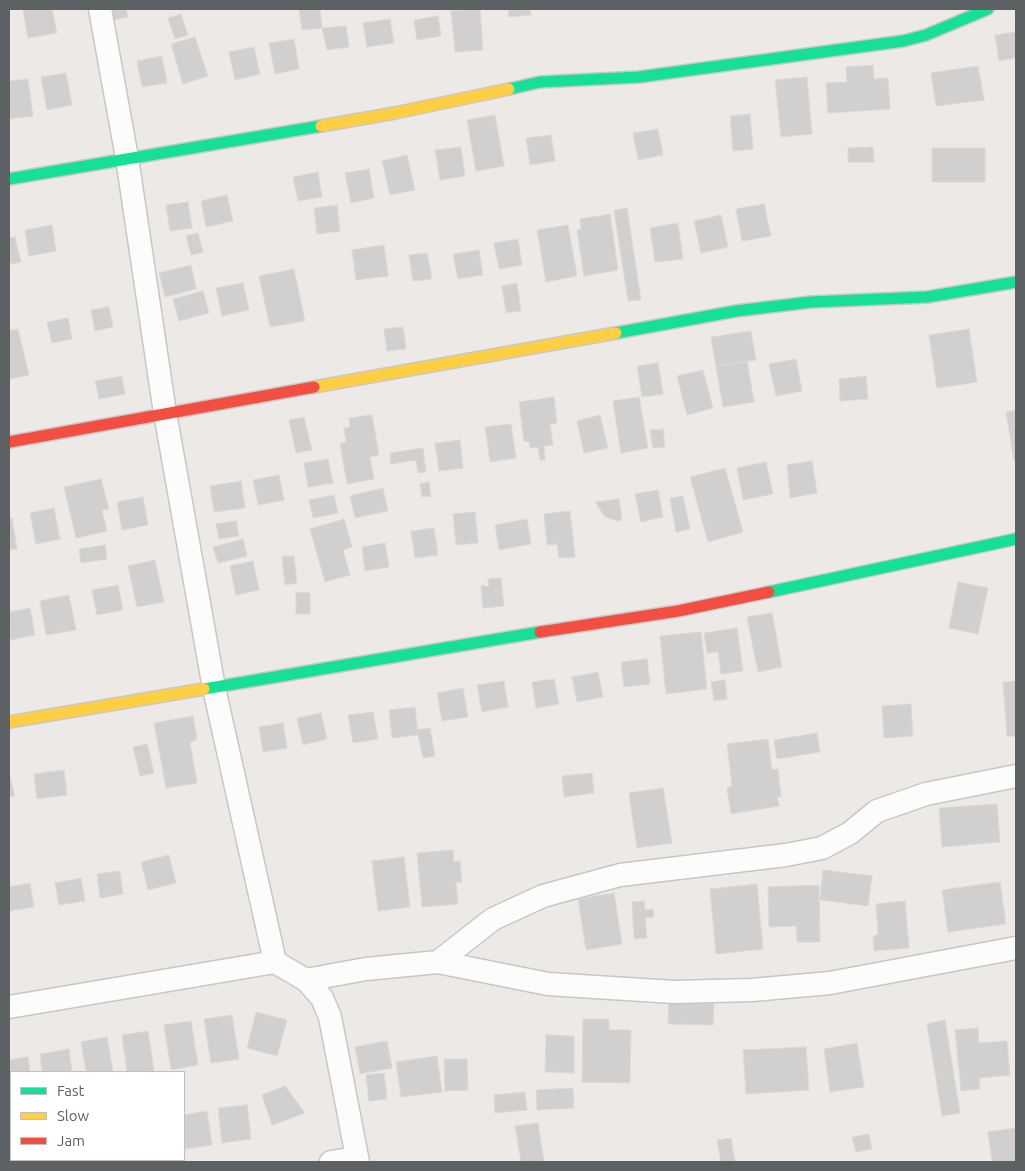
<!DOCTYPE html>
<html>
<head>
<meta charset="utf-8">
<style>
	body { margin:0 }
	#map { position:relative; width:1025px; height:1171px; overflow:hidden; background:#ece9e6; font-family:Ubuntu,sans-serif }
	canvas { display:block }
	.frame { position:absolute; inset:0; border:10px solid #5c6264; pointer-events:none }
	.legend { position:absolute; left:10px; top:1071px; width:175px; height:90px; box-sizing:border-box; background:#fff; border:1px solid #bec0c1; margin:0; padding:6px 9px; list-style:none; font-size:15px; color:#5c6264 }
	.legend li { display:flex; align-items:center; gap:10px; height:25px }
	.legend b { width:25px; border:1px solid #bec0c1 }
</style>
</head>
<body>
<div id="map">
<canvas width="1025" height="1171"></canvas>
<div class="frame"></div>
<ul class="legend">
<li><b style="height:6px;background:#16e098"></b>Fast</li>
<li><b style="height:6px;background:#ffcf43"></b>Slow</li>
<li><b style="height:6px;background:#f24e42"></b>Jam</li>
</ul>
</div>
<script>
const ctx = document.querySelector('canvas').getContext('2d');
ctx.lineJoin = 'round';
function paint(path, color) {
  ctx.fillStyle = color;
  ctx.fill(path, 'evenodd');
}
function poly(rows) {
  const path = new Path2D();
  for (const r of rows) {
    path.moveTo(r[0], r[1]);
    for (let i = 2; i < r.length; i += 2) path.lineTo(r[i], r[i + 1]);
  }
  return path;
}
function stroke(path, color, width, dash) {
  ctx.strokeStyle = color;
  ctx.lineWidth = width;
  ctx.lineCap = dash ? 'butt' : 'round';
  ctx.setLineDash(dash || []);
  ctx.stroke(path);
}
const building = poly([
	[52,9,57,33,28,38,23,10,52,9],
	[110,9,126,9,128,17,113,20,110,9],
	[299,9,320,9,322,28,302,30,299,9],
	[480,9,483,50,455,52,451,11,480,9],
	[508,9,530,9,531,15,509,17,508,9],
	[181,14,188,35,175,39,168,18,181,14],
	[438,16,441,36,417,40,414,20,438,16],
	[390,19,394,43,367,47,363,23,390,19],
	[346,26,349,47,327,50,322,28,346,26],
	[1016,32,1016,58,999,61,995,35,1016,32],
	[195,37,208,76,183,84,171,44,195,37],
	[294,39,299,69,275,74,269,43,294,39],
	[254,47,260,74,235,80,229,52,254,47],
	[162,56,167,83,142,87,137,61,162,56],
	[873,65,874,79,888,78,890,109,828,113,826,83,847,82,846,67,873,65],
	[978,66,984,100,936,106,931,73,978,66],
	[66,73,72,105,47,110,41,77,66,73],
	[807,77,812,134,781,137,775,80,807,77],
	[28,79,33,116,9,119,9,81,28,79],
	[750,114,753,149,733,151,730,116,750,114],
	[495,115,504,166,476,171,467,120,495,115],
	[658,129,663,155,638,160,633,133,658,129],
	[551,135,555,161,530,165,526,138,551,135],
	[461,147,465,176,440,180,435,150,461,147],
	[873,147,874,162,848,162,848,148,873,147],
	[932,148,985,148,985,182,932,182,932,148],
	[407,155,415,190,390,195,382,161,407,155],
	[369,169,374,198,351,203,345,173,369,169],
	[318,172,322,197,298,201,293,177,318,172],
	[227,195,233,221,206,227,201,201,227,195],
	[188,202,192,228,170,231,166,205,188,202],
	[764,204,771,236,742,241,736,209,764,204],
	[337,205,340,231,317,234,314,208,337,205],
	[627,208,641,300,628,301,614,210,627,208],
	[610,214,618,270,584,276,577,230,581,230,580,219,610,214],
	[721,215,728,247,701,253,694,221,721,215],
	[678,223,683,259,655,262,650,228,678,223],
	[52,225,56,251,29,256,25,230,52,225],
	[568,225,577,276,546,282,537,230,568,225],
	[198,233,203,252,191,255,186,236,198,233],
	[15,237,21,262,11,264,9,238,15,237],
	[518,239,522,265,499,269,494,243,518,239],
	[384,245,388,276,356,280,352,250,384,245],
	[479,250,483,275,458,279,453,254,479,250],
	[427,253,432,279,413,281,409,255,427,253],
	[191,265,196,289,165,297,159,273,191,265],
	[294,269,305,321,270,327,259,276,294,269],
	[243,283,249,310,222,316,216,288,243,283],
	[517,283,521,311,506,313,502,286,517,283],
	[203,291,209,313,179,321,173,299,203,291],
	[109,307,113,327,95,331,91,310,109,307],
	[68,318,72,339,52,343,47,322,68,318],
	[403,327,406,349,387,351,384,329,403,327],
	[18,329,29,375,9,379,9,331,18,329],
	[969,329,977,382,937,388,929,335,969,329],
	[751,331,756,360,716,366,711,337,751,331],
	[796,359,802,391,776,396,769,364,796,359],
	[747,361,754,402,723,407,716,366,747,361],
	[658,363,663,394,642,397,637,366,658,363],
	[703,370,713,408,687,415,677,376,703,370],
	[122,376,125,394,99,399,95,381,122,376],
	[866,376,868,399,840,401,839,379,866,376],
	[554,397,557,423,550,424,553,445,544,446,545,460,540,460,538,447,530,448,529,441,524,442,519,402,554,397],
	[639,397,648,448,621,453,613,401,639,397],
	[1016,410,1016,461,1014,461,1006,412,1016,410],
	[372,415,379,455,370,457,374,479,347,484,340,444,346,442,344,428,350,427,349,418,372,415],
	[600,415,608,448,584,453,577,421,600,415],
	[304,417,312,450,296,453,289,420,304,417],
	[511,424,516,458,490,462,485,427,511,424],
	[663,429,665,447,653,448,650,430,663,429],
	[460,440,463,468,439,471,435,443,460,440],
	[423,448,426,472,418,473,416,460,391,464,390,453,423,448],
	[328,459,333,483,308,487,304,463,328,459],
	[812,461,817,493,790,498,787,465,812,461],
	[766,462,773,494,743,500,737,468,766,462],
	[725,468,743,532,708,542,690,477,725,468],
	[279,475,284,500,258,505,253,480,279,475],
	[101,479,109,509,102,510,107,531,76,538,64,487,101,479],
	[241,481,245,508,214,512,210,486,241,481],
	[429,482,431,496,422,497,420,484,429,482],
	[383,488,388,511,355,518,350,496,383,488],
	[658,490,663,517,641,522,635,494,658,490],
	[334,495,338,513,313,518,309,500,334,495],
	[683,496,690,529,676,532,670,498,683,496],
	[143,497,148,525,122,530,117,502,143,497],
	[619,499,622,520,618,521,605,517,595,502,619,499],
	[54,508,60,539,36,544,30,513,54,508],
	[570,511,575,557,559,558,557,544,547,545,544,514,570,511],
	[475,512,478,543,456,545,453,514,475,512],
	[12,518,17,549,9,550,9,519,12,518],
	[344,519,352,547,343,550,350,575,325,582,310,529,344,519],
	[527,519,531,544,499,550,495,525,527,519],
	[236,521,239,536,219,539,216,524,236,521],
	[434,528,438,555,415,558,411,531,434,528],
	[243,539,247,556,218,563,213,547,243,539],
	[385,543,389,567,365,571,362,547,385,543],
	[105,545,107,559,81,563,79,549,105,545],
	[282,556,294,556,297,583,285,585,282,556],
	[155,560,164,602,137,607,128,566,155,560],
	[253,561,259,590,236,595,230,566,253,561],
	[501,578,504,606,483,608,481,585,489,587,488,579,501,578],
	[958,582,988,588,978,634,949,628,958,582],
	[118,585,123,610,97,615,92,590,118,585],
	[296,592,310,593,310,614,296,614,296,592],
	[69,595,76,630,46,635,40,601,69,595],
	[30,608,35,635,11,640,9,612,30,608],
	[772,613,782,667,758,672,747,617,772,613],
	[737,628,743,671,721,674,718,652,707,653,704,633,737,628],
	[701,632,707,689,666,694,660,636,701,632],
	[647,659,650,684,624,687,621,662,647,659],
	[598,672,603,697,577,702,572,677,598,672],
	[554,679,559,704,536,708,532,682,554,679],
	[725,680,727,699,714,701,711,682,725,680],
	[504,681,508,707,482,712,477,685,504,681],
	[1016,681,1016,736,1007,736,1003,682,1016,681],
	[463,688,468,717,442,721,437,693,463,688],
	[911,704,913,736,884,738,882,706,911,704],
	[415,707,418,735,392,738,389,710,415,707],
	[373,712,378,739,353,743,348,715,373,712],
	[321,713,327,739,303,745,297,718,321,713],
	[193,716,197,739,190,743,197,783,166,788,154,723,193,716],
	[283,723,287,748,263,752,259,727,283,723],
	[430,728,435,756,423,758,417,730,430,728],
	[817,733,820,752,777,759,774,740,817,733],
	[768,739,772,770,778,769,781,797,777,796,779,806,731,814,727,788,732,786,727,744,768,739],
	[147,744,154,773,140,776,133,747,147,744],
	[64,770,67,795,37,799,34,774,64,770],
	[592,773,594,793,564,797,562,776,592,773],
	[9,774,15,796,9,797,9,774],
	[663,788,672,843,637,848,629,793,663,788],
	[997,804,1000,842,942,847,939,808,997,804],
	[453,850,454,862,460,861,462,882,456,882,458,904,422,907,417,853,453,850],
	[169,855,176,883,148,890,141,862,169,855],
	[404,857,410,907,378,911,372,861,404,857],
	[823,870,872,876,868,906,820,900,823,870],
	[120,871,123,894,100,898,97,874,120,871],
	[81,878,85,901,59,905,55,883,81,878],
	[1000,882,1006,924,948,932,942,890,1000,882],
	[30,883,34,907,9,911,9,887,30,883],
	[757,884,763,949,716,954,710,889,757,884],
	[819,885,820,942,797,942,796,926,769,927,768,887,819,885],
	[614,893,622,944,586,950,578,899,614,893],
	[644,901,645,910,653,909,654,917,645,918,647,938,634,939,632,902,644,901],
	[905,901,909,948,874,951,873,937,878,934,876,904,905,901],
	[669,999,714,1000,713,1025,668,1024,669,999],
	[256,1012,287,1020,277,1056,247,1048,256,1012],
	[232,1015,239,1059,211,1063,204,1019,232,1015],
	[583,1019,609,1019,609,1030,631,1030,630,1083,582,1082,583,1019],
	[945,1020,960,1113,942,1116,927,1024,945,1020],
	[191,1021,198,1065,171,1070,164,1025,191,1021],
	[978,1028,979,1043,1007,1041,1010,1075,979,1078,980,1089,961,1091,955,1030,978,1028],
	[148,1031,154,1071,127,1072,122,1035,148,1031],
	[546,1035,574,1036,574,1073,545,1072,546,1035],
	[107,1037,113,1072,86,1072,81,1042,107,1037],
	[387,1041,392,1068,360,1074,355,1047,387,1041],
	[857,1043,864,1087,830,1092,824,1049,857,1043],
	[806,1047,809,1090,746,1094,743,1050,806,1047],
	[69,1049,72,1072,42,1072,40,1054,69,1049],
	[437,1056,442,1092,401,1097,396,1062,437,1056],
	[28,1057,30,1072,11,1072,11,1095,9,1095,9,1060,28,1057],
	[444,1059,467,1059,468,1090,445,1091,444,1059],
	[384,1073,387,1099,369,1101,366,1075,384,1073],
	[285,1086,305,1113,272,1125,262,1095,285,1086],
	[573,1088,574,1108,537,1110,536,1090,573,1088],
	[525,1092,527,1110,495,1113,494,1095,525,1092],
	[247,1105,251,1139,222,1143,218,1108,247,1105],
	[207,1111,212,1145,185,1149,184,1115,207,1111],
	[538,1123,544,1162,521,1162,515,1126,538,1123],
	[1016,1128,1016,1162,992,1162,988,1132,1016,1128],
	[9,1129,11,1129,11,1160,18,1160,9,1161,9,1129],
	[869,1134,872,1149,856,1152,852,1137,869,1134],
	[731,1138,735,1162,721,1162,717,1140,731,1138]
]);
const street = poly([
	[100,9,127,158,165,413,214,688,275,962],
	[438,962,493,919,543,896,620,875,786,855,822,848,850,833,877,811,926,794,1016,776],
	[306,980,366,969,438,962,548,984,674,992,752,990,830,983,1016,948],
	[9,1007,275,962,306,980,322,998,330,1017,358,1162],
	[331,1162,357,1158]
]);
const fast = poly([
	[509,89,540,82,639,77,903,41,926,35,988,9],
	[9,179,321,126],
	[616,333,736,311,811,302,927,297,1016,282],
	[769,592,1016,539],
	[204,689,540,632]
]);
const slow = poly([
	[321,126,395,113,509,89],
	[314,387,616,333],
	[9,722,204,689]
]);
const jam = poly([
	[9,442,314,387],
	[540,632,678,611,769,592]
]);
paint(building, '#d2d0cf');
stroke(building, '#dbd8d6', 1);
stroke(street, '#c8c7c6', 25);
stroke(fast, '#c8c8c8', 14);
stroke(slow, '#c8c8c8', 14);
stroke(jam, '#c8c8c8', 14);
stroke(street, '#fcfcfb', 22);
stroke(fast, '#16e098', 11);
stroke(slow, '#ffcf43', 11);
stroke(jam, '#f24e42', 11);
</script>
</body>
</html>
